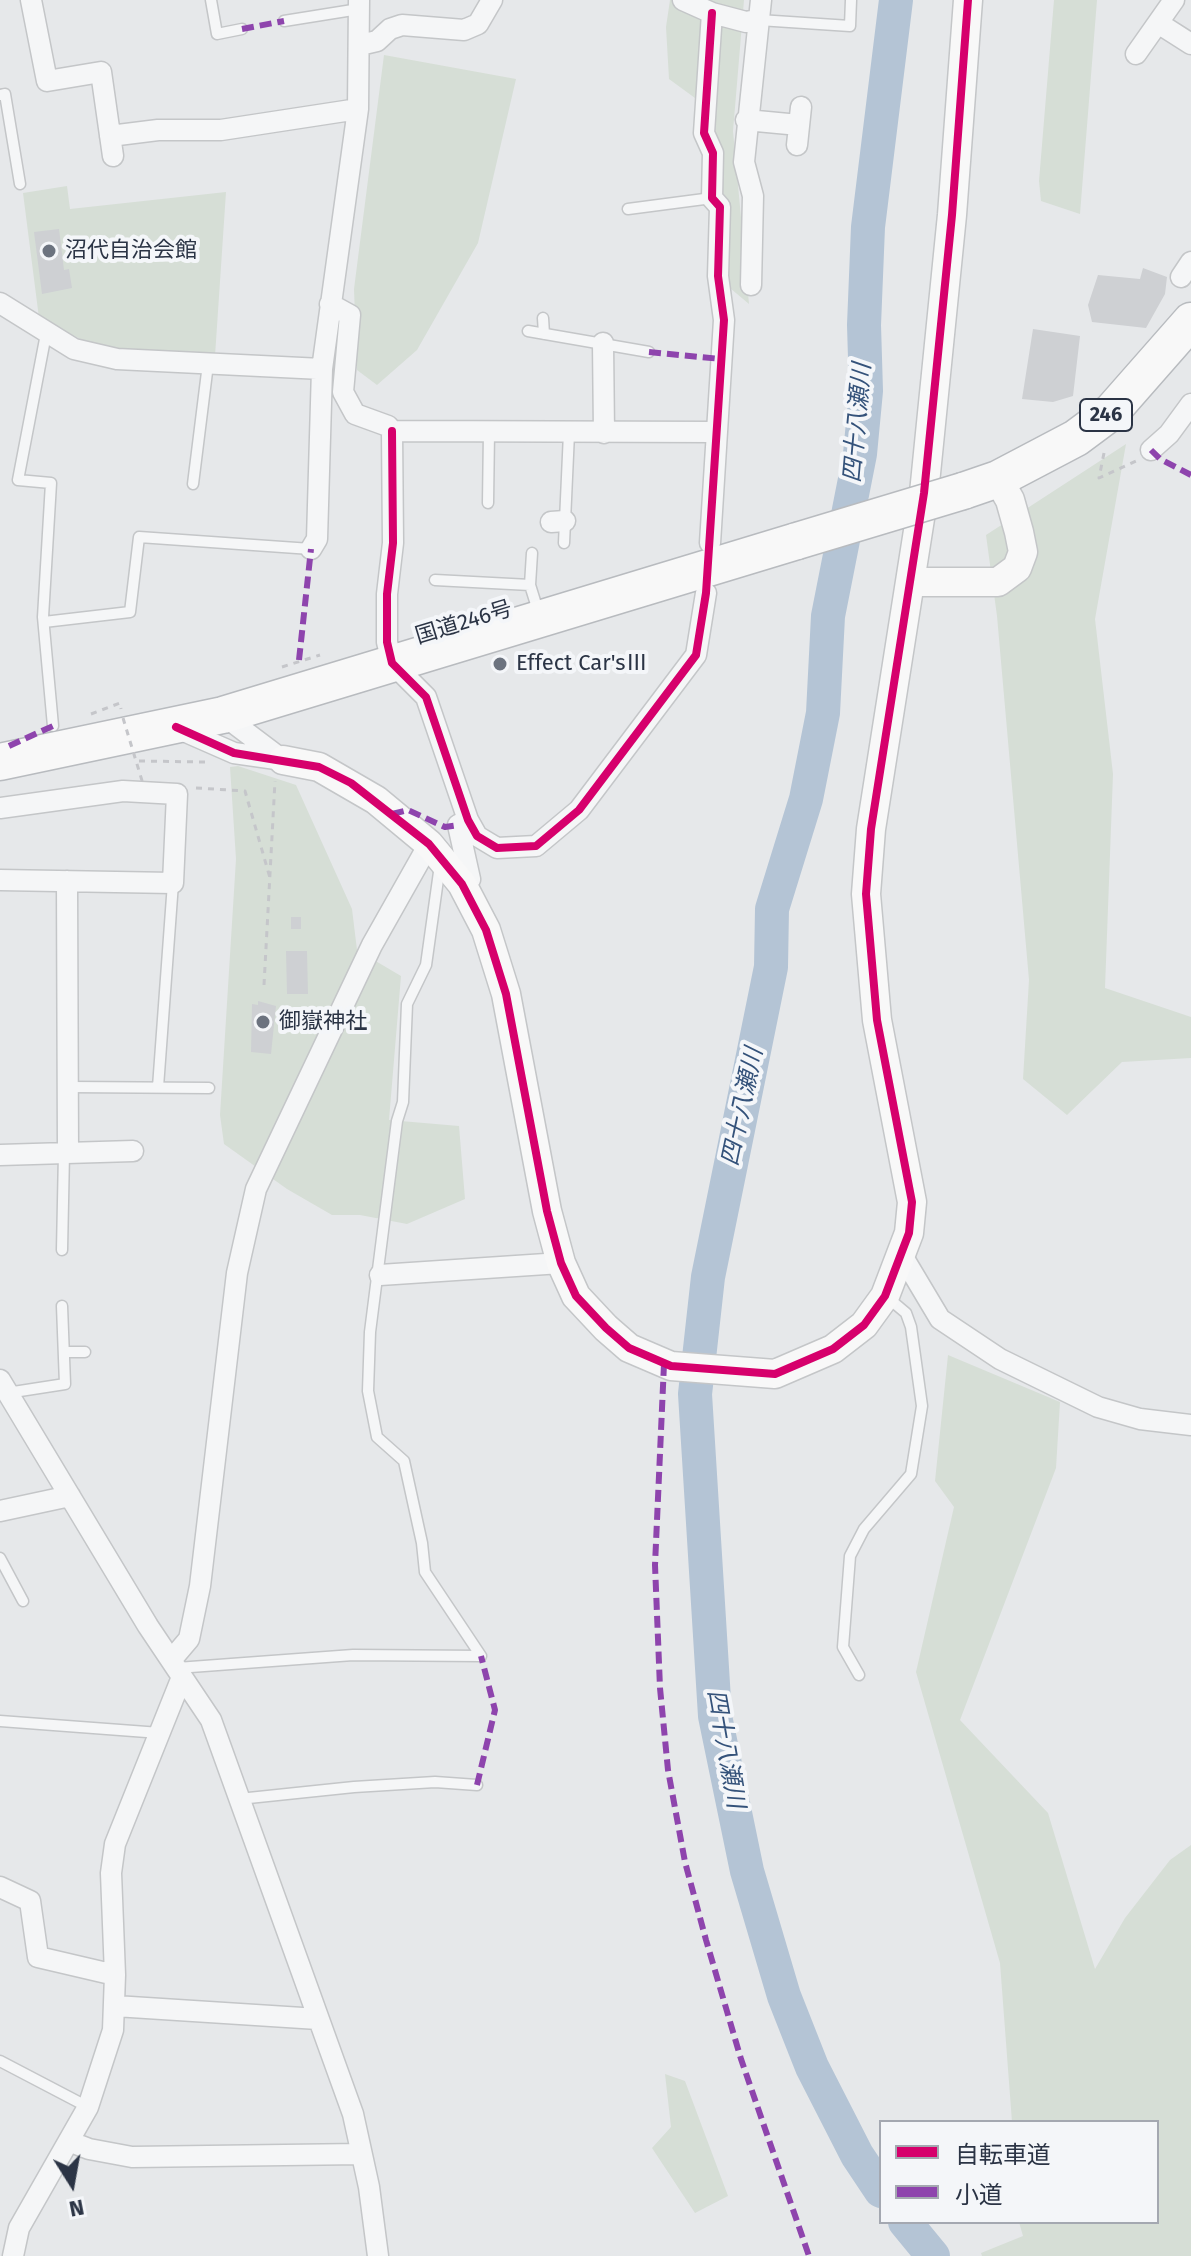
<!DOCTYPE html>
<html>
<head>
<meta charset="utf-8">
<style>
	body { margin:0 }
	#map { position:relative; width:1191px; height:2256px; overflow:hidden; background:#e6e8ea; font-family:"Fira Sans","Noto Sans JP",sans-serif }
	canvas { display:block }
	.legend { position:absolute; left:879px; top:2120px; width:280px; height:104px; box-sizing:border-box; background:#f4f6f9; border:2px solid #a4a8b1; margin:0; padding:10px 14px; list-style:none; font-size:24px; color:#2b3445 }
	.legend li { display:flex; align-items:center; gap:16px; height:40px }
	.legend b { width:40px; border:2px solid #a4a8b1 }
	.north { position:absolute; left:32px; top:2144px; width:80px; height:80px; -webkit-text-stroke:6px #f4f6f9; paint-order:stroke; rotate:169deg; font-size:22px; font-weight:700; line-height:32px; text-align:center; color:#2b3445 }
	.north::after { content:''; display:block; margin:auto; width:28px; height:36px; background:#2b3445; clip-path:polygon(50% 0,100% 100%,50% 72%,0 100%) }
</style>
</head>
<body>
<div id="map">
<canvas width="1191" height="2256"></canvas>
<ul class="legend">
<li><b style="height:10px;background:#d6006c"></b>自転車道</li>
<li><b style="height:10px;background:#8e44ad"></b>小道</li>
</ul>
<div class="north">N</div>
</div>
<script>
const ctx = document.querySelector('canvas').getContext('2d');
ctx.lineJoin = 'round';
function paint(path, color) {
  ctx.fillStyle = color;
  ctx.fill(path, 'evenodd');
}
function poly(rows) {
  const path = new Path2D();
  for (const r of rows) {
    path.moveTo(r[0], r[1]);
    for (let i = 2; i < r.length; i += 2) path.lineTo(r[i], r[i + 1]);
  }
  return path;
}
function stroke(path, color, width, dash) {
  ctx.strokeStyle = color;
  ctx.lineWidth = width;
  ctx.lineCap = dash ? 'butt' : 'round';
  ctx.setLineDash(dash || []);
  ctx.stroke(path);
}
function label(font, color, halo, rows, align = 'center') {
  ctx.font = font + ' "Fira Sans","Noto Sans JP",sans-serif';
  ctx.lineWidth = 8;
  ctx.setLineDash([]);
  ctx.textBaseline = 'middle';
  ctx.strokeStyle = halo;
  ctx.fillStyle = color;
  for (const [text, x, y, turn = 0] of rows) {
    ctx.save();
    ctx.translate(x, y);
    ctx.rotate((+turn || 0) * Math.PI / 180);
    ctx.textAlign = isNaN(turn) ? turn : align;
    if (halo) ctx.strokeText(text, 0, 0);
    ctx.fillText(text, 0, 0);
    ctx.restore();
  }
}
const green = poly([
	[670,0,744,0,733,131,749,304,724,283,719,147,710,109,669,79,666,27],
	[1054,0,1097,0,1080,214,1041,201,1039,181],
	[384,55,516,79,478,243,417,350,377,385,357,370,354,289],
	[67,186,70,209,226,192,215,356,96,347,39,318,23,193],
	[1126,444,1095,619,1113,774,1105,988,1191,1017,1191,1058,1122,1062,1067,1115,1023,1079,1029,980,997,616,986,535],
	[238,766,296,785,352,909,357,950,401,976,389,1120,459,1126,465,1199,407,1224,360,1215,332,1215,287,1189,224,1144,220,1115,236,859,230,767],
	[948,1355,1060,1402,1056,1468,960,1720,1048,1813,1095,1969,1125,1918,1170,1860,1191,1845,1191,2256,982,2256,981,2253,1023,2236,1019,2222,1157,2222,1157,2122,1012,2122,1000,1963,916,1672,954,1507,935,1481],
	[665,2074,685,2081,728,2196,695,2213,652,2148,671,2127]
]);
const river = poly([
	[881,2191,857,2155,812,2067,784,1996,747,1871,715,1716,695,1394,708,1277,771,967,772,909,806,799,823,713,828,616,860,454,866,391,864,325,868,227,896,0],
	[905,2222,933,2256]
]);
const building = poly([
	[59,229,64,270,69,269,72,288,42,294,34,232],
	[1143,268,1167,277,1165,294,1146,328,1092,322,1088,305,1098,275,1140,279],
	[1033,329,1080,336,1073,396,1053,402,1022,399],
	[291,917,301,917,301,929,291,929],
	[286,951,307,951,308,994,287,994],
	[258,1001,276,1006,271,1054,251,1052,252,1004,258,1005]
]);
const path = poly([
	[1104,453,1099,478,1136,461],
	[282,667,320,655],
	[91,714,120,703,121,709],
	[139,761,206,762],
	[196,788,245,791,270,878],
	[264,985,275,781]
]);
const lane = poly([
	[211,0,217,34,242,29],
	[759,20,850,26,851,0],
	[284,21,359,9],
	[0,95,5,94,20,184],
	[628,209,712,198],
	[543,318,544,334],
	[528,331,649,352],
	[46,334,18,480,51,483,43,617,53,726],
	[193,484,208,364],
	[488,503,489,432],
	[564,543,569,433],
	[532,553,530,585,539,614],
	[435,580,530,585],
	[44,622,130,612,139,537,311,549],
	[440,865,426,965,407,1004,403,1102,397,1121,370,1332,368,1391,377,1437,404,1461,422,1543,425,1572,481,1656],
	[70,1087,209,1088],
	[158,1087,173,883],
	[62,1250,64,1153],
	[64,1352,85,1352],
	[7,1393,65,1384,62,1306],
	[0,1558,23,1601],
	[177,1668,353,1655,481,1656],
	[859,1675,843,1647,850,1556,864,1529,911,1474,922,1406,911,1327,906,1313,887,1297],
	[0,1721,160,1733],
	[239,1799,354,1787,435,1782,477,1785],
	[0,2061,88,2107]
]);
const street = poly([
	[31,0,47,81,101,72,113,156],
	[683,0,712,13,746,22,756,20],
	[1158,23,1191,44],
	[360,45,377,41,390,29,402,25,464,30,478,24,492,0],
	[1136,54,1174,0],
	[746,120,799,125],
	[110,136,158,130,221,130,358,109],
	[797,145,801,107],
	[1181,277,1191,262],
	[751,285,753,196,744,162,761,0],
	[0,303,74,349,117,359,322,369],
	[330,304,350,315,343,392,355,414,388,426,392,431,715,432],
	[603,343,604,433],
	[392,431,393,543,387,594,387,642,392,663,426,697,468,820,477,836,497,848,536,846,579,810,696,655,706,593],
	[1151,450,1169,434,1191,404],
	[551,522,565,521],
	[710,543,724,320,718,276,720,207,712,198,713,153,704,133,712,13],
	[311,549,317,539,322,369,358,109,359,0],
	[223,715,280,758],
	[177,728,234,753,283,760],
	[0,808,123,791,177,794,173,883,0,880],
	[67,881,68,1153],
	[462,884,470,879,458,825,468,820],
	[0,1155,133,1151],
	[903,1257,940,1319,1000,1359,1098,1407,1140,1419,1191,1425],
	[380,1275,561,1263],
	[0,1380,148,1626,211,1720,353,2114,369,2187,378,2256],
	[0,1511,70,1496],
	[172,1659,189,1639,200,1586,237,1273,256,1189,372,945,429,844],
	[0,1887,30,1901,38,1957,115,1975],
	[115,2006,318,2019],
	[71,2142,89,2149,132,2157,361,2154],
	[13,2256,19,2228,88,2107,113,2030,115,1975,111,1873,115,1844,182,1677]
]);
const secondary = poly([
	[913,582,998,582,1017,568,1023,552,1019,532,1010,500,998,479],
	[283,760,319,767,376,800,429,844,462,884,486,930,506,994,547,1211,561,1263,576,1296,606,1328,629,1348,671,1366,775,1374,833,1349,864,1325,885,1296,909,1233,912,1202,877,1020,866,894,871,829,924,493,952,215,968,0]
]);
const highway = poly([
	[963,491,998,479,1038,458,1076,438,1111,412,1191,321],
	[0,762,223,715,797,541]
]);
const pathBridge = poly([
	[123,718,143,784]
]);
const highwayBridge = poly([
	[797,541,963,491]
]);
const quiet = poly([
	[242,29,284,21],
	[649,352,721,359],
	[1151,450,1160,459,1191,475],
	[299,660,311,549],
	[9,746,53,726],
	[392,814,408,810,445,827,458,825],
	[664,1364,655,1565,660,1688,668,1770,685,1862,706,1940,741,2059,809,2256],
	[477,1785,495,1710,481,1656]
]);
const cycleway = poly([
	[392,431,393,543,387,594,387,642,392,663,426,697,468,820,477,836,497,848,536,846,579,810,696,655,706,593,724,320,718,276,720,207,712,198,713,153,704,133,712,13],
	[176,727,234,753,319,767,351,783,429,844,462,884,486,930,506,994,547,1211,561,1263,576,1296,606,1328,629,1348,671,1366,775,1374,833,1349,864,1325,885,1296,909,1233,912,1202,877,1020,866,894,871,829,924,493,952,215,968,0]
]);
const markers = [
	[49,251,8,"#6c737f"],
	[500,664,8,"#6c737f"],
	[263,1022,8,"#6c737f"]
];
const shields = [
	[1106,415,52]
];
const shieldNames = [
	["246",1106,415]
];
const poiNames = [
	["沼代自治会館",65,251],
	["Effect Car'sⅢ",516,664],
	["御嶽神社",279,1022]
];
const streetNames = [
	["国道246号",464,623,-17]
];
const waterNames = [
	["四十八瀬川",858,423,-85],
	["四十八瀬川",743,1107,-78],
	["四十八瀬川",725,1749,80]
];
paint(green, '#d6ded6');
stroke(river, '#b4c4d5', 34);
paint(building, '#ced0d3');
stroke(lane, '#c4c6c8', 13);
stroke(street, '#c4c6c8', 23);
stroke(secondary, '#c4c6c8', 31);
stroke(highway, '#b8bbbf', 39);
stroke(path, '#c5c6ca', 3, [6, 6]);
stroke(lane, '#f5f6f7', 10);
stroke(street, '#f5f6f7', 20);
stroke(secondary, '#f8f8f8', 28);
stroke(highway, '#f8f8f8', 36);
stroke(highwayBridge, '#b8bbbf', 39, []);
stroke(pathBridge, '#c5c6ca', 3, [6, 6]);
stroke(highwayBridge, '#f8f8f8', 36);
stroke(quiet, '#8e44ad', 6, [12, 6]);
stroke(cycleway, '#d6006c', 8);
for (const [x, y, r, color] of markers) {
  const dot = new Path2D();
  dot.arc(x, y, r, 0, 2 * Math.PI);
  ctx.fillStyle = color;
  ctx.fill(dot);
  stroke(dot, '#f4f6f9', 3);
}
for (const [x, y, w] of shields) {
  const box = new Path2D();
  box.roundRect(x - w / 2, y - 16, w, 32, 6);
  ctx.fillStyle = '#f4f6f9';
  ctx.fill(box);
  stroke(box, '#2b3445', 2);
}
label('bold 20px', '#2b3445', null, shieldNames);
label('22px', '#2b3445', '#f4f6f9', poiNames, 'left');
label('22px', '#2b3445', '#f4f6f9', streetNames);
label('italic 24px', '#34527a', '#f4f6f9', waterNames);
</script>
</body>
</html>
